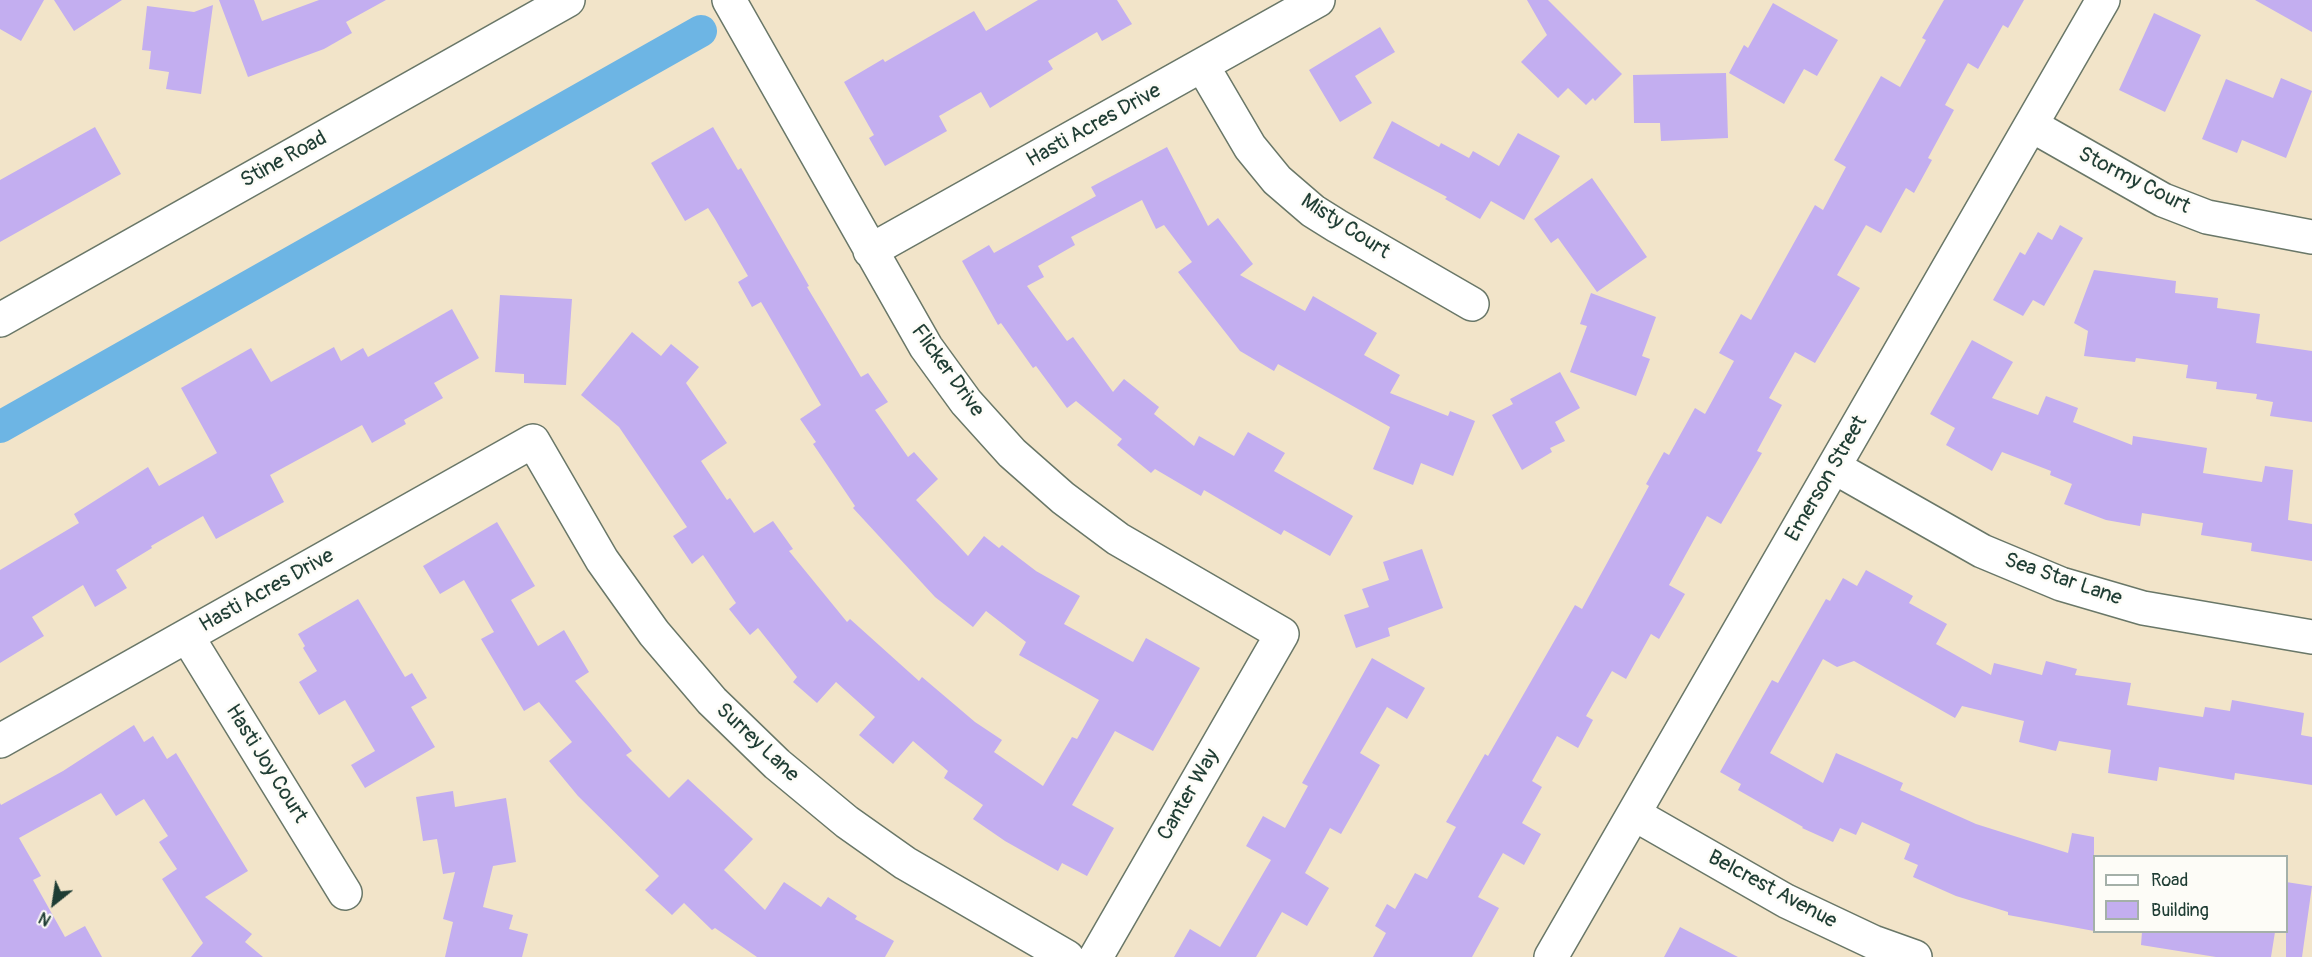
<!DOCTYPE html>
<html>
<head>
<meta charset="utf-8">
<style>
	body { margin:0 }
	#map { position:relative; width:2312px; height:957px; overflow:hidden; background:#f2e4c9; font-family:Pangolin,sans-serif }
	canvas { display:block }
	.legend { position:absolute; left:2093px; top:855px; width:195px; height:78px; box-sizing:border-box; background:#fdfcf7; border:2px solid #a4b0a9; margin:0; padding:8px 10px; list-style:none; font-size:18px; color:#1f3d34 }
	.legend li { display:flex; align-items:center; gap:12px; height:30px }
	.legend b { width:30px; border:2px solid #a4b0a9 }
	.north { position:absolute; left:24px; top:873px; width:60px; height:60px; -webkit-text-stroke:4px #fdfcf7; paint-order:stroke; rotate:210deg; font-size:16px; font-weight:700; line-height:24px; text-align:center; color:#1f3d34 }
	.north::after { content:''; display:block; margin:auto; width:21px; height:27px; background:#1f3d34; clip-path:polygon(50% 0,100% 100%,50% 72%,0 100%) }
</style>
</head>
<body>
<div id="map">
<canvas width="2312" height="957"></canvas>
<ul class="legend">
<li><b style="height:8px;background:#fff"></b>Road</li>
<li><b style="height:16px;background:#c3aef0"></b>Building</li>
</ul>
<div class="north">N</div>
</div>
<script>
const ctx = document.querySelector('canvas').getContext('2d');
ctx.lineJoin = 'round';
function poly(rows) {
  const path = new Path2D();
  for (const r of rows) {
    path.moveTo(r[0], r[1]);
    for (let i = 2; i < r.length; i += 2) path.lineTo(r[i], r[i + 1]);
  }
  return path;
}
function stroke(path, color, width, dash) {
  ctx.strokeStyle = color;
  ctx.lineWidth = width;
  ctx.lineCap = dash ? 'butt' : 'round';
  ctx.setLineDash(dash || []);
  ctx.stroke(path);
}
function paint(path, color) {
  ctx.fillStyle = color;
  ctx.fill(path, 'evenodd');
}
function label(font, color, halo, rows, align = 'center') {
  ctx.font = font + ' Pangolin,sans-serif';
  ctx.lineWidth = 5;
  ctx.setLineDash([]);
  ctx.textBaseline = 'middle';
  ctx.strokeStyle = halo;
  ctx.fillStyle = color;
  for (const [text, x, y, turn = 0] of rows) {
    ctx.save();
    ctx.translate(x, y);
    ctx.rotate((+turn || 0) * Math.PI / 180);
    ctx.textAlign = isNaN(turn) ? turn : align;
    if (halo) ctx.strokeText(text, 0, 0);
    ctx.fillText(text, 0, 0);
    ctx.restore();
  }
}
const canal = poly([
	[0,427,701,31]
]);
const building = poly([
	[0,0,44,0,21,41,0,29],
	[54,0,122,0,74,31],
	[219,0,254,0,262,21,319,0,386,0,346,22,352,33,324,49,248,77],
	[1038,0,1117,0,1132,24,1102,41,1097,32,1048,61,1053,69,990,108,981,92,939,116,947,131,885,166,869,138,874,135,844,82,883,59,885,62,974,11,986,31],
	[1527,0,1548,0,1622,74,1595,101,1593,98,1586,105,1568,88,1558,98,1521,62,1547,35],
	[1944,0,2024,0,2008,28,2003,25,1978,69,1968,63,1945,105,1954,110,1928,158,1932,160,1914,193,1906,188,1881,233,1866,225,1837,275,1860,288,1815,363,1795,352,1769,398,1782,405,1757,451,1762,453,1721,524,1707,516,1669,585,1685,594,1659,639,1651,634,1626,679,1612,671,1586,716,1593,720,1578,748,1557,736,1532,781,1542,787,1522,823,1541,834,1524,865,1503,853,1478,897,1499,908,1472,957,1373,957,1386,933,1375,926,1387,904,1395,909,1415,873,1427,879,1456,827,1446,822,1485,754,1488,756,1575,605,1582,609,1649,486,1646,484,1664,452,1669,455,1695,408,1705,414,1734,361,1719,353,1741,314,1751,320,1815,205,1823,210,1846,167,1834,160,1881,76,1900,87,1926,40,1922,38],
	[2255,0,2312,0,2312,32],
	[1773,3,1838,40,1817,76,1804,69,1784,104,1729,73,1744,45,1748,48],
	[213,5,201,94,166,89,169,72,149,69,151,51,142,50,147,6,194,12],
	[2154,13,2201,35,2165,112,2119,90],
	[1380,27,1395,52,1355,76,1372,103,1340,122,1309,70],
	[1726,73,1728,138,1661,141,1660,123,1634,123,1633,75],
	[2281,78,2312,91,2286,158,2242,140,2237,153,2202,139,2226,79,2273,98],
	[1392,121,1439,147,1441,143,1469,158,1473,151,1499,166,1518,133,1560,156,1524,220,1491,201,1480,219,1445,199,1447,197,1373,158],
	[95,127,121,174,0,242,0,180],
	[713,127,738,170,741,168,809,286,807,287,861,377,868,373,888,402,875,410,908,457,914,452,938,479,916,500,968,556,984,536,999,548,1002,545,1036,571,1080,596,1064,624,1133,662,1146,638,1200,668,1153,751,1115,731,1072,805,1114,828,1087,876,1062,863,1058,871,1005,841,973,819,983,805,944,778,948,771,913,741,893,764,859,735,875,717,836,682,817,703,793,682,797,677,758,628,750,635,729,609,736,603,703,555,692,564,673,536,687,527,619,427,581,395,632,332,661,356,671,344,699,367,686,383,727,443,701,461,727,500,730,498,754,533,773,521,793,549,789,551,847,622,850,619,919,681,922,677,975,722,1002,740,994,752,1043,786,1072,737,1077,739,1099,700,1019,655,1026,642,986,611,973,627,935,597,853,508,855,506,813,444,816,442,800,419,821,405,761,302,752,307,738,282,748,276,715,219,708,208,685,221,651,163],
	[1167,147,1208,226,1218,218,1253,264,1240,275,1305,311,1313,296,1377,333,1364,355,1400,375,1390,393,1448,416,1450,411,1475,421,1453,476,1421,463,1413,485,1373,469,1390,427,1278,364,1274,371,1240,351,1178,272,1192,262,1164,225,1156,229,1142,200,1071,237,1075,245,1038,266,1044,277,1027,286,1067,341,1073,337,1113,392,1124,379,1159,407,1154,414,1194,446,1199,436,1234,456,1248,432,1285,453,1274,471,1353,516,1330,556,1284,530,1281,535,1204,490,1201,496,1155,469,1151,473,1117,445,1122,439,1076,401,1067,408,1036,366,1033,368,1001,323,998,325,962,261,989,245,994,253,1096,196,1091,187],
	[1592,178,1647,257,1597,292,1558,238,1551,243,1534,219],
	[2060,225,2083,238,2044,306,2033,300,2023,316,1993,300,2020,252,2025,255,2038,232,2052,240],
	[2094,270,2176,281,2175,293,2218,298,2217,308,2260,314,2256,343,2312,351,2312,422,2270,416,2273,402,2256,399,2257,394,2216,389,2217,382,2186,378,2188,365,2136,358,2135,362,2084,356,2088,331,2074,323],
	[1591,293,1656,317,1642,356,1650,359,1636,396,1570,372,1587,326,1580,324],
	[500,295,572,299,566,385,524,383,524,374,495,372],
	[452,309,479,358,434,383,443,398,404,420,406,424,372,443,362,425,270,475,284,502,216,539,203,516,151,546,152,548,116,570,127,588,95,607,83,585,32,617,44,636,0,663,0,570,79,523,74,514,148,467,159,486,217,453,181,388,251,348,271,382,334,347,341,361,363,348,368,357],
	[1972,340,2013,362,1992,398,2038,415,2046,396,2078,408,2073,422,2132,445,2133,436,2207,448,2203,473,2262,482,2265,466,2293,470,2288,520,2312,524,2312,561,2251,551,2252,543,2201,535,2203,523,2142,513,2140,526,2106,520,2064,504,2072,484,2050,475,2051,471,2002,452,1992,471,1946,445,1955,428,1930,414],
	[1560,372,1580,408,1555,422,1565,441,1550,448,1552,452,1522,470,1492,415,1513,404,1510,399],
	[497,522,535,586,511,600,538,646,564,630,589,672,575,681,632,751,626,755,669,798,688,779,753,839,724,870,765,910,784,882,821,907,828,897,857,916,855,919,894,941,885,957,757,957,715,928,712,930,684,903,672,915,645,890,659,876,578,796,549,761,572,742,539,702,524,711,481,639,494,632,464,580,440,594,423,566],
	[1422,549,1443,608,1388,628,1390,636,1356,648,1344,615,1369,607,1362,589,1389,580,1383,562],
	[1866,570,1913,596,1909,603,1947,624,1936,644,1991,675,1994,663,2042,675,2046,661,2077,669,2075,675,2131,683,2127,705,2203,717,2205,707,2230,711,2232,700,2304,713,2301,735,2312,737,2312,785,2235,773,2234,780,2159,767,2157,781,2108,773,2111,750,2059,741,2056,751,2019,742,2024,721,1962,706,1955,718,1854,661,1837,667,1823,659,1770,753,1823,783,1836,753,1903,783,1900,790,1976,824,2068,853,2072,833,2094,837,2094,931,2008,915,2008,912,1956,896,1913,877,1918,865,1904,859,1910,844,1862,822,1856,835,1840,828,1833,842,1802,828,1803,827,1738,790,1741,784,1720,772,1772,680,1778,683,1826,599,1830,601,1843,578,1857,586],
	[358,599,405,677,412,673,427,698,411,707,435,747,365,788,351,765,375,751,345,700,319,715,299,682,317,671,303,648,305,646,298,634],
	[1372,658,1425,688,1407,719,1387,707,1360,753,1380,765,1341,834,1330,828,1305,873,1329,888,1307,926,1282,912,1256,957,1174,957,1190,929,1220,947,1271,860,1246,846,1263,816,1285,828,1308,786,1302,783],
	[134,725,144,742,153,736,167,759,176,753,248,871,205,897,252,934,245,942,263,957,191,957,203,943,162,879,177,869,159,842,168,836,144,799,116,816,101,793,19,838,41,876,33,880,65,937,85,926,102,957,0,957,0,803,1,805,63,771],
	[453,791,455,807,506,798,516,862,493,866,483,907,513,915,509,929,528,934,522,957,445,957,453,922,443,919,455,872,443,874,437,839,423,841,416,797],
	[2286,882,2312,886,2302,957,2286,957],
	[1680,927,1738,957,1664,957],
	[2142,932,2275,932,2271,957,2216,957,2141,945]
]);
const minor = poly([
	[729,0,926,347,966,402,1012,453,1063,498,1118,539,1282,634,1096,957],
	[1202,65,1250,147,1277,180,1313,211,1337,226,1472,304],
	[2031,125,2163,200,2207,217,2312,237],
	[870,251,1318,0],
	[0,320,568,0],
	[1834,467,1982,551,2061,584,2143,608,2312,637],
	[187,636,345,893],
	[0,741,533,441,602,560,654,633,712,701,777,764,847,822,905,863,1067,957],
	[1634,814,1786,901,1873,942,1915,957],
	[1551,957,2103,0]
]);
const streetNames = [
	["Hasti Acres Drive",1094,126,-29],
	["Stine Road",284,160,-29],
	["Stormy Court",2134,181,27],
	["Misty Court",1345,227,33],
	["Flicker Drive",947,371,54],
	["Emerson Street",1827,479,-60],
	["Sea Star Lane",2063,580,19],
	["Hasti Acres Drive",267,591,-29],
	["Surrey Lane",757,743,43],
	["Hasti Joy Court",266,764,58],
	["Canter Way",1189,795,-60],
	["Belcrest Avenue",1772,890,28]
];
stroke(canal, '#6db5e4', 32);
paint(building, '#c3aef0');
stroke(minor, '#697768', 36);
stroke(minor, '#fff', 33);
label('21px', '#1f3d34', '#fdfcf7', streetNames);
</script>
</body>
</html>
